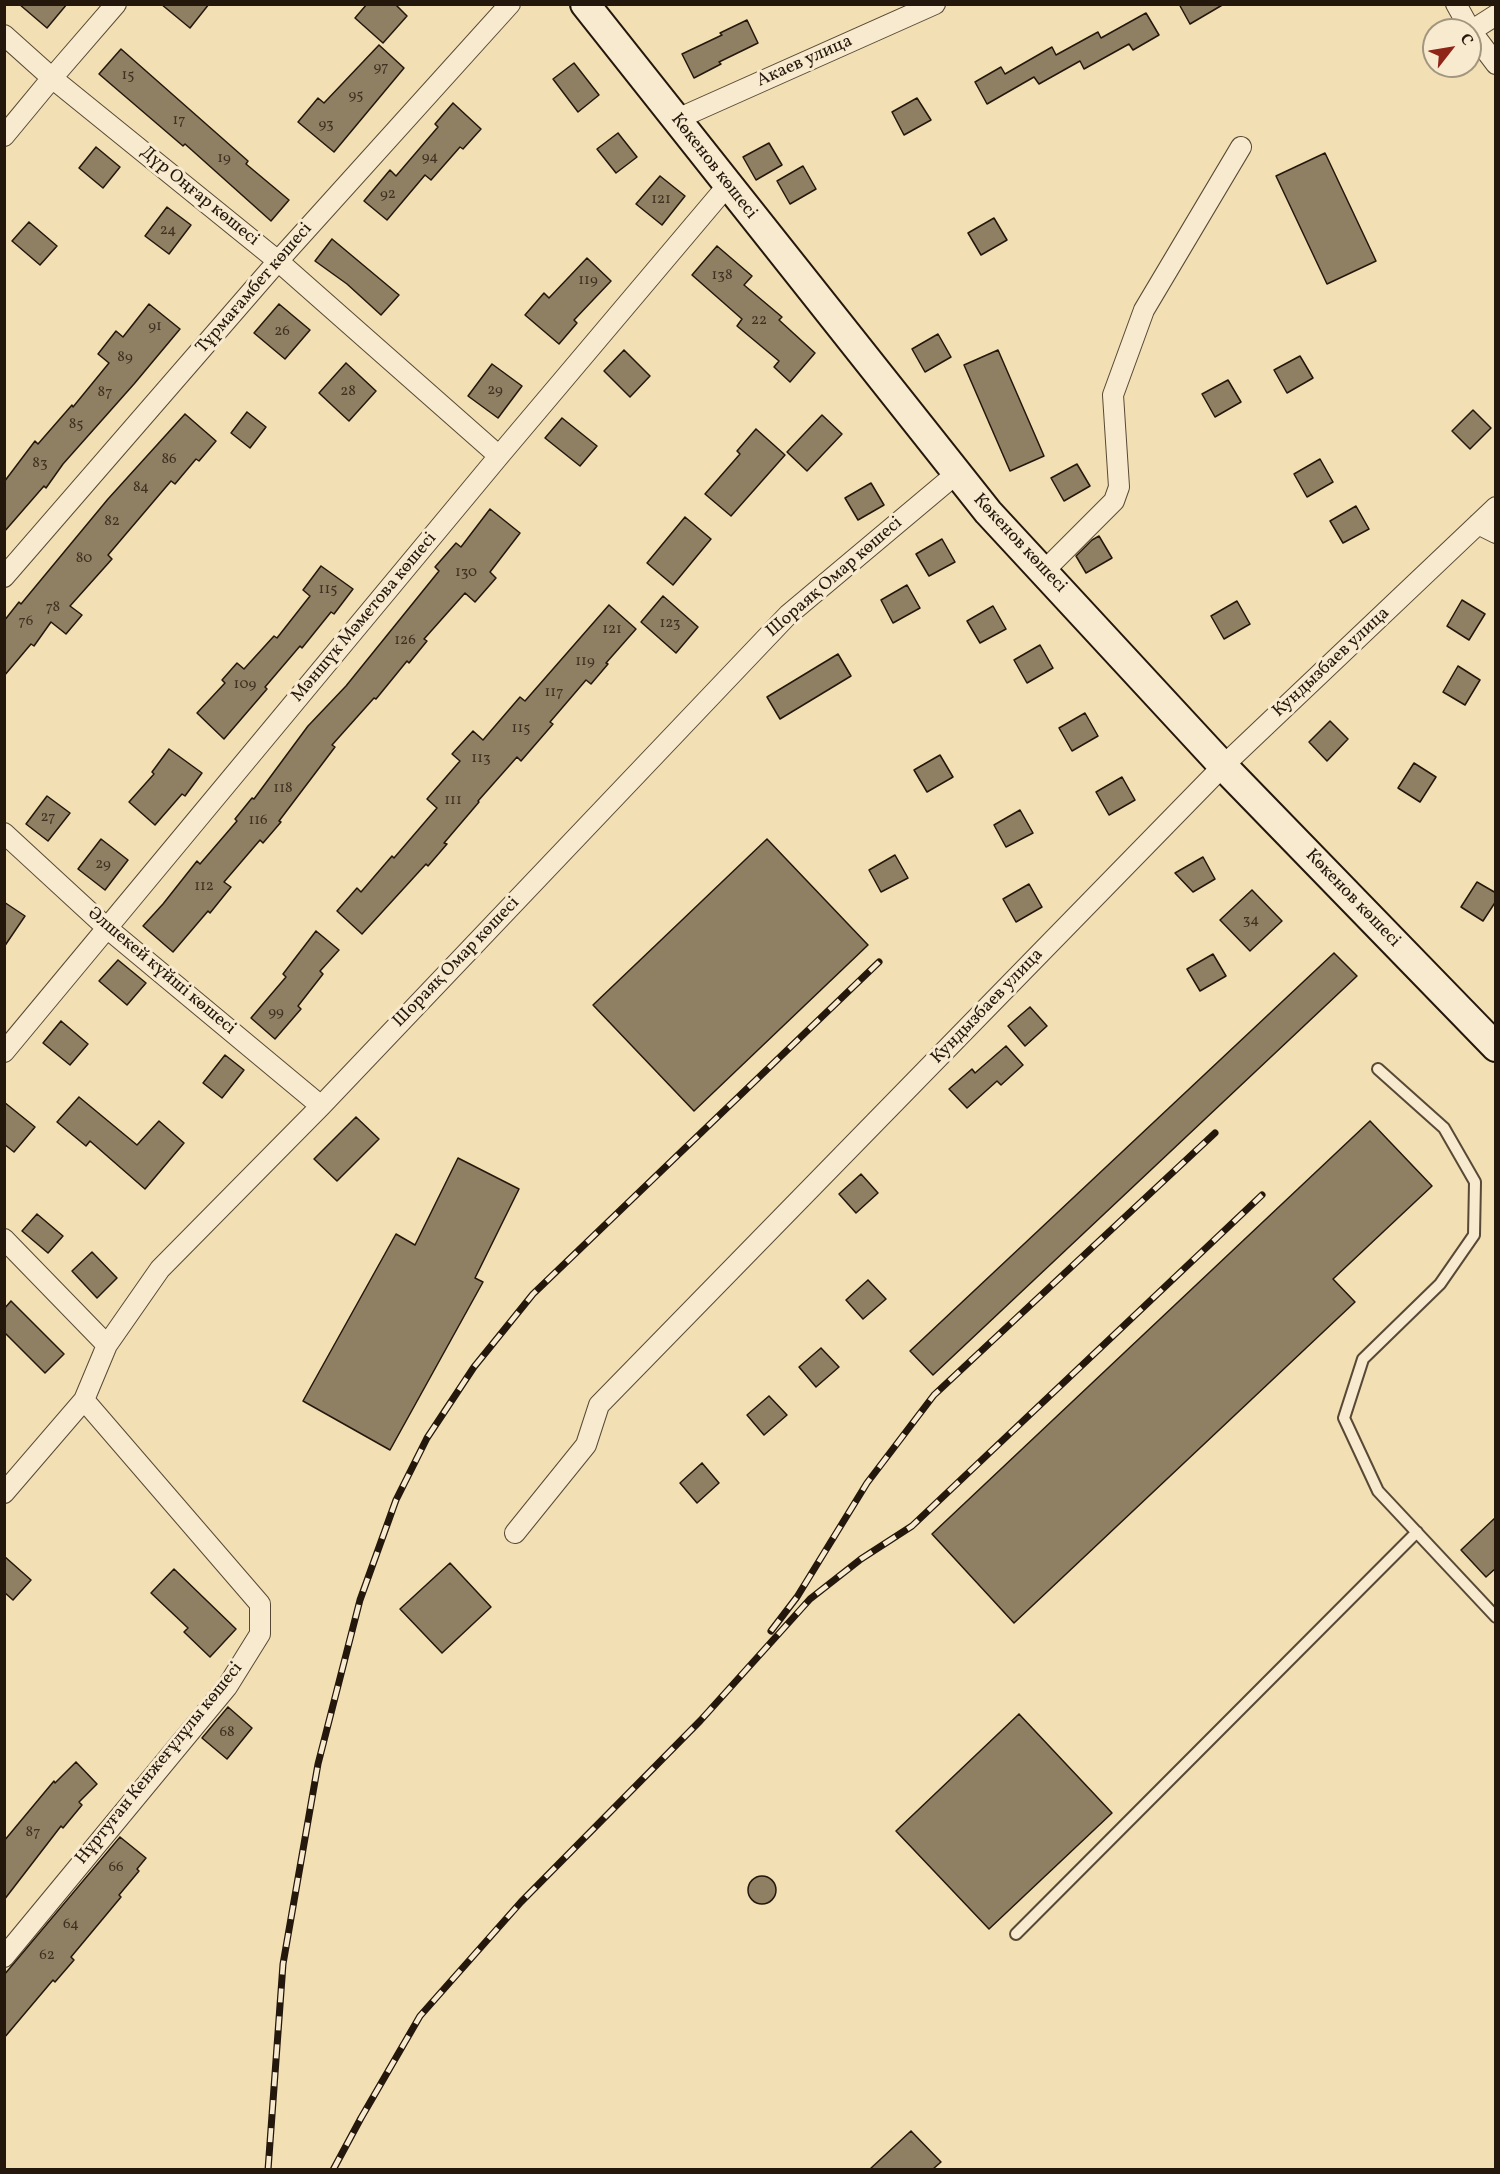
<!DOCTYPE html>
<html>
<head>
<meta charset="utf-8">
<style>
	body { margin:0 }
	#map { position:relative; width:1500px; height:2174px; overflow:hidden; background:#f2dfb3; font-family:Vollkorn,serif }
	canvas { display:block }
	.frame { position:absolute; inset:0; border:6px solid #24170c; pointer-events:none }
	.north { position:absolute; left:1422px; top:18px; width:60px; height:60px; box-sizing:border-box; background:#f7eace; border:2px solid #a39680; border-radius:50%; rotate:59deg; font-size:16px; font-weight:700; line-height:24px; text-align:center; color:#24170c }
	.north::after { content:''; display:block; margin:auto; width:21px; height:27px; background:#8f2418; clip-path:polygon(50% 0,100% 100%,50% 72%,0 100%) }
</style>
</head>
<body>
<div id="map">
<canvas width="1500" height="2174"></canvas>
<div class="frame"></div>
<div class="north">С</div>
</div>
<script>
const ctx = document.querySelector('canvas').getContext('2d');
ctx.lineJoin = 'round';
function paint(path, color) {
  ctx.fillStyle = color;
  ctx.fill(path, 'evenodd');
}
function poly(rows) {
  const path = new Path2D();
  for (const r of rows) {
    if (r.length === 3) {
      path.moveTo(r[0] + r[2], r[1]);
      path.arc(r[0], r[1], r[2], 0, 2 * Math.PI);
      continue;
    }
    path.moveTo(r[0], r[1]);
    for (let i = 2; i < r.length; i += 2) path.lineTo(r[i], r[i + 1]);
  }
  return path;
}
function stroke(path, color, width, dash) {
  ctx.strokeStyle = color;
  ctx.lineWidth = width;
  ctx.lineCap = dash ? 'butt' : 'round';
  ctx.setLineDash(dash || []);
  ctx.stroke(path);
}
function label(font, color, halo, rows, align = 'center') {
  ctx.font = font + ' Vollkorn,serif';
  ctx.lineWidth = 6;
  ctx.setLineDash([]);
  ctx.textBaseline = 'middle';
  ctx.strokeStyle = halo;
  ctx.fillStyle = color;
  for (const [text, x, y, turn = 0] of rows) {
    ctx.save();
    ctx.translate(x, y);
    ctx.rotate((+turn || 0) * Math.PI / 180);
    ctx.textAlign = isNaN(turn) ? turn : align;
    if (halo) ctx.strokeText(text, 0, 0);
    ctx.fillText(text, 0, 0);
    ctx.restore();
  }
}
const building = poly([
	[19,4,67,4,47,28,19,4],
	[161,4,209,4,190,28,161,4],
	[367,4,395,4,407,16,383,43,355,18,367,4],
	[1179,4,1224,4,1190,24,1179,4],
	[1146,13,1159,35,1133,50,1129,44,1084,69,1080,61,1039,84,1034,77,987,104,975,82,1001,67,1005,74,1052,47,1056,55,1098,32,1101,38,1146,13],
	[747,20,758,43,719,62,721,64,694,78,682,54,722,35,720,33,747,20],
	[379,45,404,68,334,152,298,122,318,98,324,103,379,45],
	[121,49,248,161,246,164,289,200,271,221,185,144,183,146,99,74,121,49],
	[574,63,599,95,578,112,553,79,574,63],
	[917,98,931,120,904,135,892,112,917,98],
	[453,103,481,129,463,149,460,147,431,180,425,175,387,220,364,201,390,170,396,176,438,127,435,124,453,103],
	[618,133,637,157,616,173,597,149,618,133],
	[769,143,782,165,756,180,743,157,769,143],
	[96,147,120,167,103,188,79,168,96,147],
	[1325,153,1376,261,1327,284,1276,176,1325,153],
	[803,166,816,189,790,204,777,181,803,166],
	[660,176,685,196,662,225,636,204,660,176],
	[167,207,191,225,169,254,145,236,167,207],
	[994,218,1007,240,981,255,968,233,994,218],
	[29,222,57,246,40,265,12,241,29,222],
	[332,239,399,295,381,315,347,284,315,261,332,239],
	[717,246,752,276,744,285,782,317,779,320,815,353,790,382,774,367,779,361,737,326,742,319,692,275,717,246],
	[587,258,611,281,574,320,577,323,559,344,525,315,544,293,549,298,587,258],
	[149,304,180,329,134,384,63,464,46,488,44,486,4,532,4,482,35,441,38,444,72,405,73,407,109,363,98,354,116,331,123,337,149,304],
	[279,304,310,330,285,359,254,333,279,304],
	[938,334,951,357,925,372,912,349,938,334],
	[624,350,650,376,630,397,604,371,624,350],
	[998,350,1044,456,1010,471,964,365,998,350],
	[1300,356,1313,378,1287,393,1274,370,1300,356],
	[346,363,376,391,349,421,319,393,346,363],
	[492,364,522,386,498,418,468,396,492,364],
	[1228,380,1241,402,1215,417,1202,394,1228,380],
	[1473,410,1491,428,1470,449,1452,431,1473,410],
	[247,412,266,427,250,448,231,433,247,412],
	[185,414,216,441,199,461,196,459,175,484,171,481,108,555,112,559,70,606,82,615,66,634,51,622,34,646,31,644,4,676,4,621,19,602,21,604,108,499,185,414],
	[822,415,842,434,807,471,787,452,822,415],
	[562,418,597,446,580,466,545,438,562,418],
	[756,429,785,455,731,516,705,494,740,454,737,451,756,429],
	[1320,459,1333,482,1307,497,1294,474,1320,459],
	[1077,464,1090,486,1064,501,1051,478,1077,464],
	[871,483,884,505,858,520,845,498,871,483],
	[1356,506,1369,529,1343,543,1330,521,1356,506],
	[490,509,520,533,490,572,496,578,475,602,465,593,424,639,427,641,409,663,407,661,376,699,374,698,332,745,335,747,279,821,281,822,263,843,260,840,224,882,231,887,210,913,208,911,173,952,143,926,163,904,197,861,200,864,237,821,235,819,252,798,254,799,308,726,346,686,439,571,435,567,456,543,461,547,490,509],
	[685,517,711,539,673,585,647,563,685,517],
	[1099,536,1112,558,1086,573,1076,556,1092,540,1099,536],
	[942,539,955,562,929,576,916,554,942,539],
	[321,566,353,589,334,614,331,612,302,648,300,646,265,687,267,689,224,739,197,713,225,683,222,680,237,663,244,669,274,636,277,638,310,596,303,590,321,566],
	[907,585,920,608,893,623,881,600,907,585],
	[663,596,698,627,676,653,641,622,663,596],
	[1462,600,1485,614,1469,640,1447,626,1462,600],
	[1237,601,1250,624,1224,639,1211,616,1237,601],
	[609,605,636,629,606,663,608,664,591,684,586,680,550,722,553,724,521,761,517,757,478,801,479,802,444,843,447,844,428,866,426,864,362,934,337,911,357,888,361,892,392,856,394,858,437,808,427,799,460,761,452,754,473,731,483,740,520,697,525,701,609,605],
	[993,606,1006,629,980,643,967,621,993,606],
	[1040,645,1053,668,1027,683,1014,660,1040,645],
	[838,654,851,676,780,719,767,697,838,654],
	[1458,666,1480,680,1465,705,1443,692,1458,666],
	[1085,713,1098,736,1072,751,1059,728,1085,713],
	[1330,721,1348,739,1327,761,1309,742,1330,721],
	[169,749,202,773,185,796,182,794,155,825,129,802,154,774,152,772,169,749],
	[940,755,953,777,927,792,914,770,940,755],
	[1414,763,1436,777,1420,802,1398,788,1414,763],
	[1122,777,1135,800,1109,815,1096,792,1122,777],
	[47,796,70,813,48,841,26,824,47,796],
	[1020,810,1033,833,1006,847,994,825,1020,810],
	[101,839,128,860,105,890,78,869,101,839],
	[767,839,868,945,694,1111,593,1005,767,839],
	[895,855,908,878,881,892,869,870,895,855],
	[1203,857,1215,879,1193,892,1175,873,1203,857],
	[1477,882,1496,893,1496,901,1483,921,1461,907,1477,882],
	[1029,884,1042,907,1016,922,1003,899,1029,884],
	[1252,890,1282,921,1250,951,1220,920,1252,890],
	[4,902,25,916,4,947,4,902],
	[316,931,339,950,320,971,323,974,298,1006,301,1009,275,1039,251,1018,286,977,283,974,316,931],
	[1334,953,1357,976,933,1375,910,1351,1334,953],
	[1213,954,1226,976,1200,991,1187,969,1213,954],
	[118,960,146,983,127,1005,99,981,118,960],
	[1030,1007,1047,1026,1025,1046,1008,1026,1030,1007],
	[61,1021,88,1044,70,1065,43,1043,61,1021],
	[1006,1046,1023,1065,1001,1085,997,1081,967,1108,949,1089,972,1069,975,1073,1006,1046],
	[225,1055,244,1070,222,1098,203,1083,225,1055],
	[79,1097,137,1145,159,1121,184,1143,145,1189,90,1141,86,1146,57,1122,79,1097],
	[4,1102,35,1127,14,1152,4,1144,4,1102],
	[356,1117,379,1139,337,1181,314,1159,356,1117],
	[1370,1121,1432,1186,1333,1279,1355,1302,1014,1623,932,1534,1370,1121],
	[458,1158,519,1189,475,1278,483,1282,390,1450,303,1401,396,1234,415,1245,458,1158],
	[861,1174,878,1193,856,1213,839,1194,861,1174],
	[37,1214,63,1236,48,1253,22,1231,37,1214],
	[92,1252,117,1278,97,1298,72,1271,92,1252],
	[868,1280,886,1299,863,1319,846,1300,868,1280],
	[11,1301,64,1354,45,1373,4,1332,4,1309,11,1301],
	[821,1348,839,1367,816,1387,799,1367,821,1348],
	[769,1396,787,1415,764,1435,747,1415,769,1396],
	[702,1463,719,1483,697,1503,680,1483,702,1463],
	[1496,1517,1496,1568,1486,1577,1461,1550,1496,1517],
	[4,1556,31,1580,13,1600,4,1592,4,1556],
	[450,1563,491,1607,442,1653,400,1609,450,1563],
	[174,1569,236,1629,210,1657,184,1632,188,1628,151,1593,174,1569],
	[228,1707,252,1728,227,1759,202,1738,228,1707],
	[1019,1714,1112,1813,989,1929,896,1831,1019,1714],
	[76,1762,97,1784,79,1802,82,1805,63,1828,61,1826,4,1900,4,1841,54,1781,55,1783,76,1762],
	[120,1837,146,1858,137,1869,139,1871,119,1895,121,1897,71,1957,74,1960,55,1982,53,1980,4,2038,4,1975,120,1837],
	[762,1890,14],
	[911,2131,941,2162,933,2169,870,2169,911,2131]
]);
const lane = poly([
	[1378,1069,1444,1128,1475,1182,1474,1235,1440,1284,1363,1359,1344,1418,1378,1491,1496,1617],
	[1016,1934,1417,1532]
]);
const street = poly([
	[1456,4,1471,31,1496,64],
	[1471,31,1496,15],
	[4,35,52,78,278,261,499,456],
	[675,120,935,4],
	[4,136,52,78,116,4],
	[1478,524,1496,533],
	[1044,571,1114,501,1119,487,1113,395,1144,310,1241,147],
	[4,577,278,261,510,4],
	[4,833,107,928,321,1106],
	[4,1052,499,456,727,186],
	[4,1239,107,1345],
	[4,1493,84,1400,107,1345,160,1269,321,1106,788,615,956,474],
	[515,1533,586,1445,599,1405,1223,766,1496,507],
	[4,1957,227,1687,260,1634,260,1604,84,1400]
]);
const secondary = poly([
	[585,4,988,512,1223,766,1496,1047]
]);
const rail = poly([
	[771,1631,797,1597,867,1483,934,1395,1215,1133],
	[268,2170,283,1964,318,1764,360,1600,396,1500,427,1438,474,1367,533,1294,879,962],
	[333,2170,361,2118,420,2016,521,1902,700,1721,810,1599,861,1559,912,1526,1262,1195]
]);
const numberNames = [
	["97",381,68],
	["15",128,76],
	["95",356,96],
	["17",179,121],
	["93",326,125],
	["94",430,158],
	["19",224,159],
	["92",388,195],
	["121",661,200],
	["24",168,231],
	["138",722,276],
	["119",588,281],
	["22",759,321],
	["91",155,327],
	["26",282,332],
	["89",125,358],
	["29",495,391],
	["28",348,392],
	["87",105,393],
	["85",76,425],
	["86",169,460],
	["83",40,464],
	["84",141,488],
	["82",112,522],
	["80",84,559],
	["130",466,573],
	["115",328,590],
	["78",53,608],
	["76",26,622],
	["123",670,624],
	["121",612,630],
	["126",405,641],
	["119",585,662],
	["109",245,685],
	["117",554,693],
	["115",521,729],
	["113",481,759],
	["118",283,789],
	["111",453,801],
	["27",48,818],
	["116",258,821],
	["29",103,865],
	["112",204,887],
	["34",1251,921],
	["99",276,1013],
	["68",227,1733],
	["87",33,1833],
	["66",116,1868],
	["64",71,1925],
	["62",47,1956]
];
const streetNames = [
	["Акаев улица",805,62,-24],
	["Көкенов көшесі",713,167,52],
	["Дүр Оңғар көшесі",199,197,39],
	["Тұрмағамбет көшесі",255,289,-49],
	["Көкенов көшесі",1019,544,47],
	["Шораяқ Омар көшесі",835,578,-41],
	["Мәншүк Мәметова көшесі",365,618,-50],
	["Кундызбаев улица",1332,663,-43],
	["Көкенов көшесі",1352,899,46],
	["Шораяқ Омар көшесі",457,963,-46],
	["Әлшекей күйші көшесі",161,972,40],
	["Кундызбаев улица",988,1007,-46],
	["Нұртуған Кенжеғұлұлы көшесі",160,1764,-51]
];
paint(building, '#8f7f63');
stroke(building, '#24170c', 1.5);
stroke(lane, '#584936', 14);
stroke(street, '#584936', 22);
stroke(secondary, '#24170c', 32);
stroke(lane, '#f7eace', 10);
stroke(street, '#f7eace', 20);
stroke(secondary, '#f7eace', 28);
stroke(rail, '#24170c', 7);
stroke(rail, '#f7eace', 4.5, [14]);
label('15px', '#3f3122', null, numberNames);
label('18px', '#24170c', '#f7eace', streetNames);
</script>
</body>
</html>
